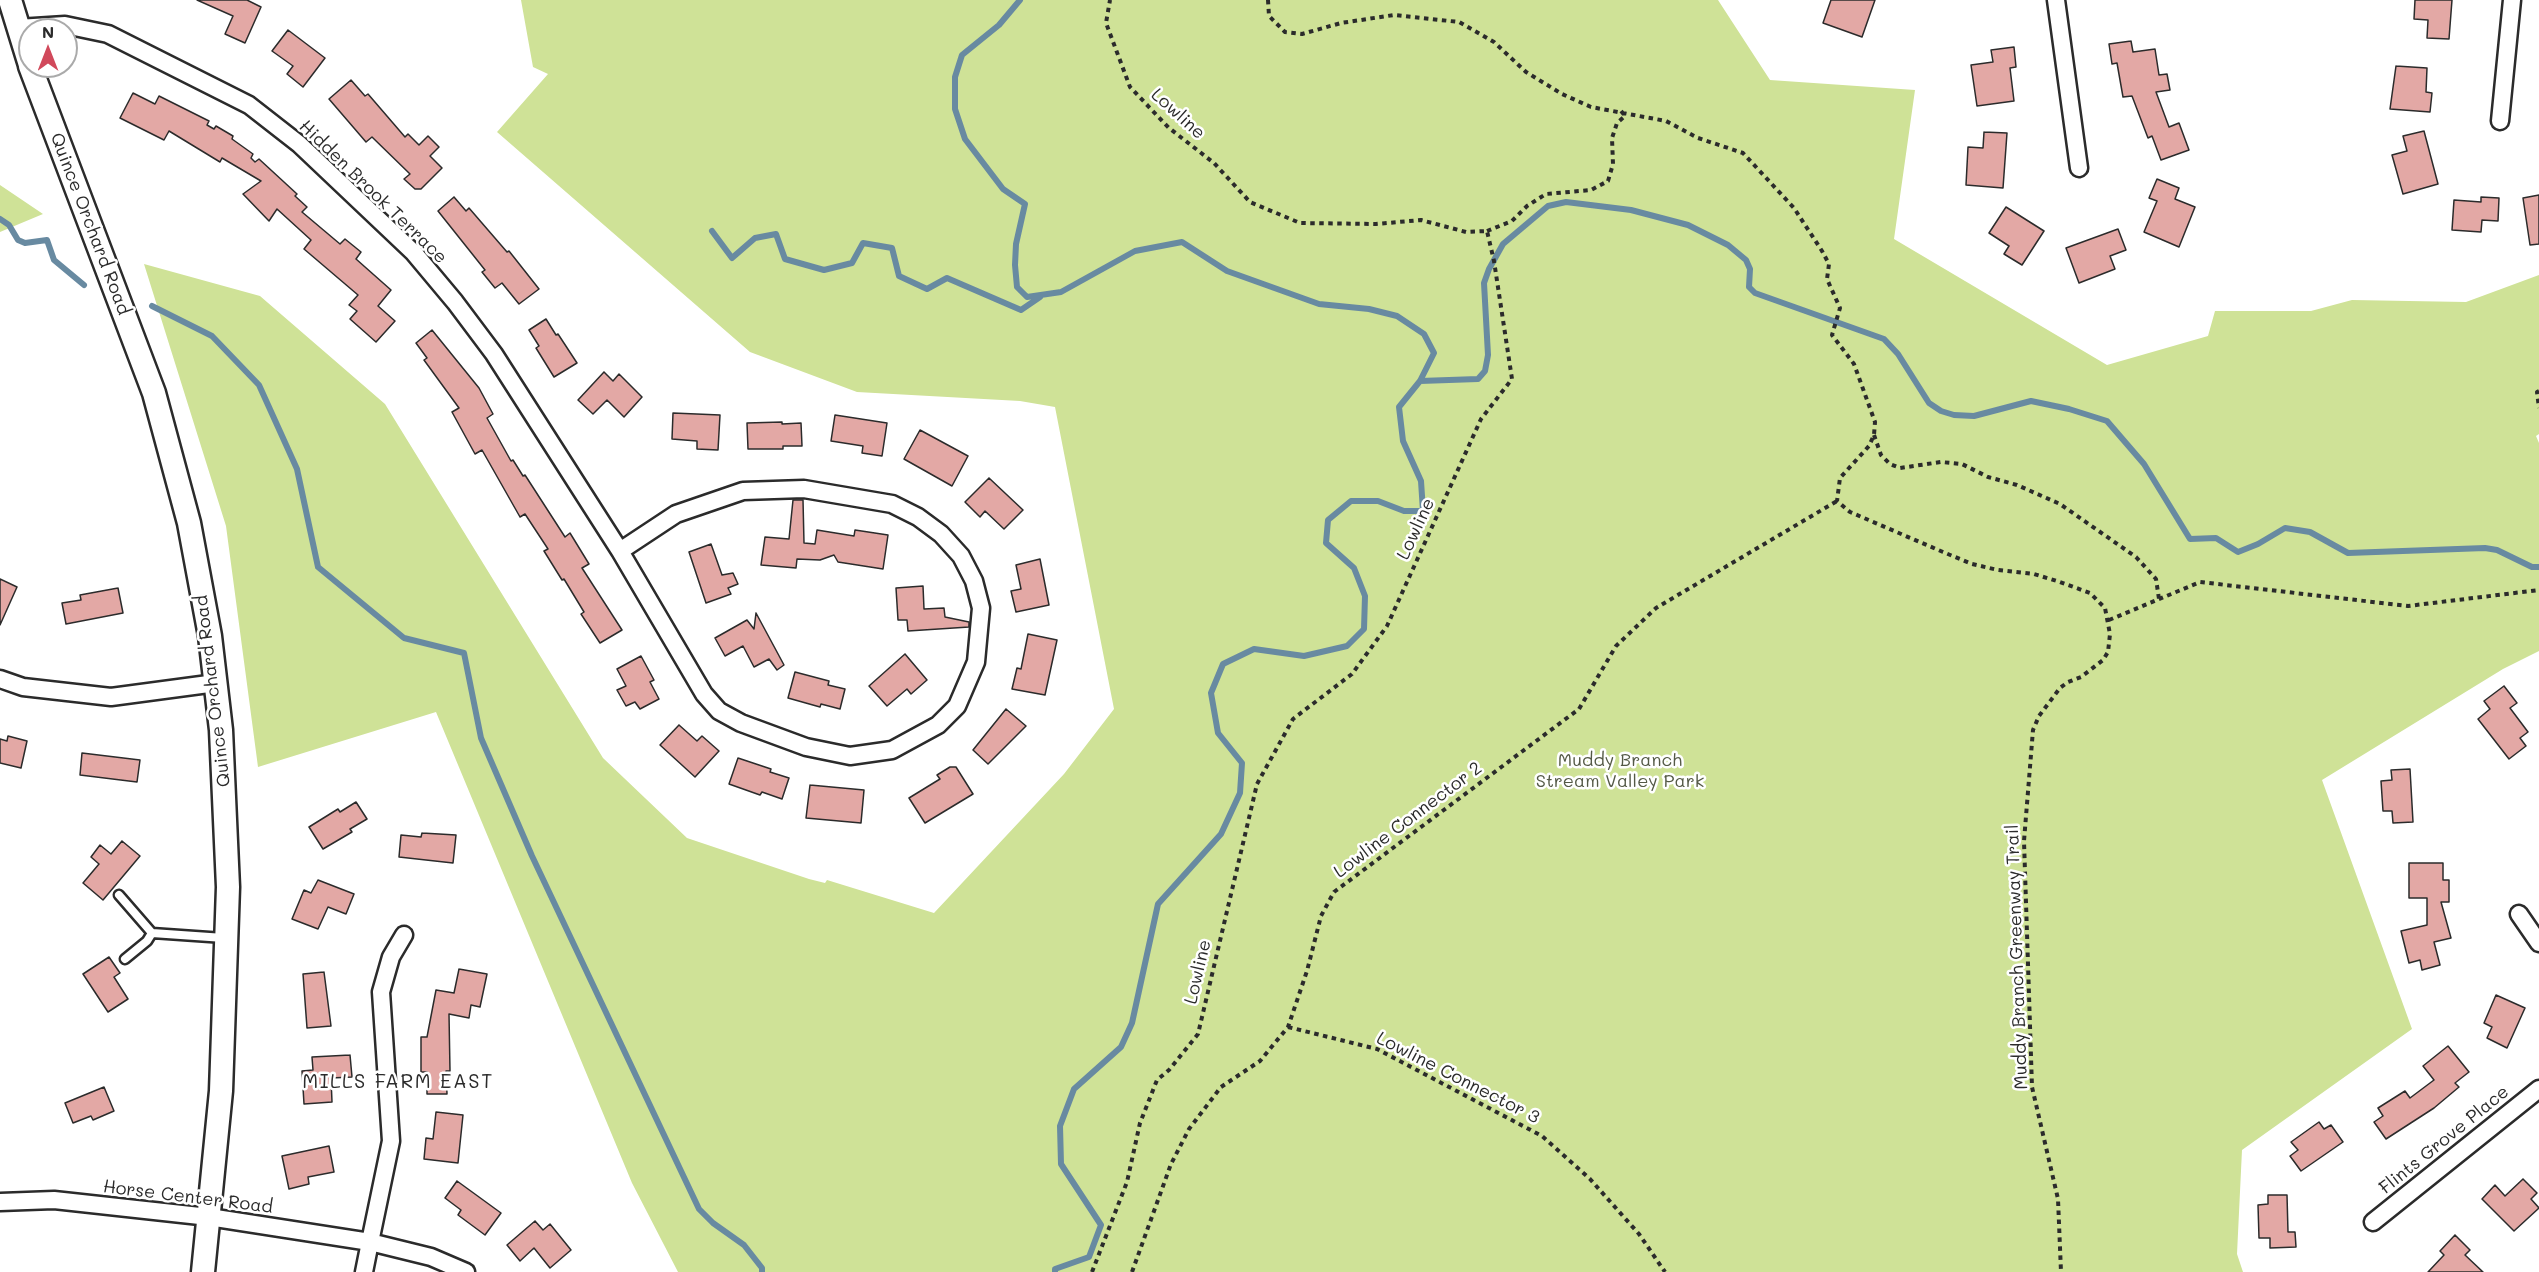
<!DOCTYPE html>
<html>
<head>
<meta charset="utf-8">
<style>
	body { margin:0 }
	#map { position:relative; width:2539px; height:1272px; overflow:hidden; background:#fff; font-family:Mali,sans-serif }
	canvas { display:block }
	.north { position:absolute; left:18px; top:18px; width:60px; height:60px; box-sizing:border-box; background:#fff; border:2px solid #aaa; border-radius:50%; rotate:0deg; font-size:16px; font-weight:700; line-height:24px; text-align:center; color:#2b2b2b }
	.north::after { content:''; display:block; margin:auto; width:21px; height:27px; background:#d1495b; clip-path:polygon(50% 0,100% 100%,50% 72%,0 100%) }
</style>
</head>
<body>
<div id="map">
<canvas width="2539" height="1272"></canvas>
<div class="north">N</div>
</div>
<script>
const ctx = document.querySelector('canvas').getContext('2d');
ctx.lineJoin = 'round';
function paint(path, color) {
  ctx.fillStyle = color;
  ctx.fill(path, 'evenodd');
}
function poly(rows) {
  const path = new Path2D();
  for (const r of rows) {
    path.moveTo(r[0], r[1]);
    for (let i = 2; i < r.length; i += 2) path.lineTo(r[i], r[i + 1]);
  }
  return path;
}
function stroke(path, color, width, dash) {
  ctx.strokeStyle = color;
  ctx.lineWidth = width;
  ctx.lineCap = dash ? 'butt' : 'round';
  ctx.setLineDash(dash || []);
  ctx.stroke(path);
}
function label(font, color, halo, rows, align = 'center') {
  ctx.font = font + ' Mali,sans-serif';
  ctx.lineWidth = 5;
  ctx.setLineDash([]);
  ctx.textBaseline = 'middle';
  ctx.strokeStyle = halo;
  ctx.fillStyle = color;
  for (const [text, x, y, turn = 0] of rows) {
    ctx.save();
    ctx.translate(x, y);
    ctx.rotate((+turn || 0) * Math.PI / 180);
    ctx.textAlign = isNaN(turn) ? turn : align;
    if (halo) ctx.strokeText(text, 0, 0);
    ctx.fillText(text, 0, 0);
    ctx.restore();
  }
}
const green = poly([
	[521,0,1718,0,1770,80,1915,90,1894,239,2107,365,2208,336,2215,311,2311,311,2352,300,2466,302,2539,275,2539,434,2536,436,2539,443,2539,651,2503,669,2322,780,2412,1029,2242,1150,2237,1254,2243,1272,678,1272,632,1183,436,712,258,767,226,526,144,264,260,296,385,404,603,758,687,838,809,879,825,883,827,880,934,913,1064,774,1114,709,1055,407,1020,401,857,392,750,352,497,132,548,74,533,67],
	[0,185,43,214,0,232]
]);
const stream = poly([
	[1020,0,999,25,962,55,955,77,955,109,965,139,1003,189,1025,204,1016,244,1015,265,1017,287,1027,297,1061,292,1135,251,1182,242,1227,271,1319,304,1369,309,1397,316,1424,334,1434,353,1420,381,1399,407,1403,441,1421,481,1423,511,1404,511,1378,501,1351,501,1328,520,1326,543,1354,568,1365,596,1364,629,1347,646,1304,656,1254,649,1223,664,1211,693,1218,733,1242,763,1240,793,1221,834,1158,904,1132,1023,1121,1047,1074,1089,1060,1126,1061,1164,1101,1225,1089,1257,1055,1269,1055,1272],
	[0,219,9,225,18,240,25,243,47,240,54,260,84,285],
	[712,231,732,258,755,238,776,234,785,259,824,270,852,263,863,243,892,248,899,276,927,289,947,278,1021,310,1040,297],
	[152,306,212,336,259,385,297,469,318,567,404,638,464,653,481,738,532,856,699,1209,713,1223,744,1245,762,1268,762,1272],
	[1420,381,1478,379,1485,371,1488,355,1484,283,1489,269,1503,244,1548,206,1566,202,1631,210,1688,225,1728,245,1746,260,1750,269,1749,287,1755,293,1884,339,1898,354,1929,403,1941,411,1954,415,1974,416,2031,401,2069,409,2107,421,2144,464,2190,539,2216,538,2238,552,2258,544,2285,528,2310,532,2348,553,2485,548,2497,550,2532,567,2539,567]
]);
const building = poly([
	[197,0,247,0,261,7,245,43,225,34,233,16,197,0],
	[1831,0,1875,0,1862,37,1823,23,1831,0],
	[2415,0,2452,0,2449,39,2427,38,2428,20,2414,19,2415,0],
	[288,30,325,58,303,87,287,74,293,66,272,51,288,30],
	[2131,41,2133,52,2155,49,2159,75,2167,74,2170,90,2156,92,2169,127,2179,123,2189,150,2161,160,2152,136,2148,138,2132,96,2123,97,2117,63,2112,64,2109,44,2131,41],
	[2014,47,2016,67,2010,68,2014,101,1977,106,1971,65,1993,62,1991,50,2014,47],
	[2396,66,2427,68,2426,92,2432,93,2430,112,2390,109,2396,66],
	[351,80,365,96,368,94,405,137,408,134,419,145,428,136,439,147,430,156,442,168,421,189,415,189,404,179,410,174,372,137,366,142,329,99,351,80],
	[133,93,155,104,159,96,209,121,207,125,214,129,216,126,233,136,232,139,253,154,251,158,255,162,259,159,297,194,295,196,307,207,302,212,340,244,345,239,361,252,356,259,391,290,378,306,395,321,376,342,350,319,357,311,349,305,358,295,304,249,311,240,277,209,269,221,243,194,261,181,222,158,220,162,169,131,164,140,120,118,133,93],
	[2424,131,2438,184,2403,194,2392,155,2407,151,2403,136,2424,131],
	[1984,132,2007,133,2003,188,1966,185,1968,147,1983,148,1984,132],
	[2157,179,2179,188,2175,199,2195,207,2179,247,2144,232,2157,201,2149,198,2157,179],
	[2539,195,2539,244,2530,245,2523,198,2539,195],
	[454,197,466,211,469,208,507,252,509,251,539,289,519,304,502,283,495,288,482,272,485,270,438,211,454,197],
	[2481,197,2499,198,2498,221,2482,220,2481,232,2452,230,2454,200,2481,202,2481,197],
	[2006,207,2044,231,2022,265,2004,254,2009,246,1989,233,2006,207],
	[2118,229,2126,250,2110,256,2115,269,2079,283,2066,248,2118,229],
	[546,319,556,335,558,334,577,363,554,377,536,348,539,346,529,330,546,319],
	[432,330,479,388,493,414,487,418,511,461,513,460,523,476,525,475,565,537,570,533,589,564,582,568,622,630,600,643,581,614,584,612,564,579,562,580,544,551,548,549,525,514,520,517,482,450,475,454,452,412,459,408,424,360,427,358,416,343,432,330],
	[604,372,613,381,619,374,642,397,624,417,607,400,593,414,578,400,604,372],
	[673,413,720,415,718,450,697,449,697,441,672,439,673,413],
	[835,415,887,423,882,456,862,453,863,446,831,441,835,415],
	[782,422,782,424,801,423,802,446,783,446,783,449,748,449,747,423,782,422],
	[920,430,968,456,952,486,904,459,920,430],
	[989,478,1023,510,1004,529,985,511,980,517,965,502,989,478],
	[793,500,803,500,804,543,815,544,817,530,854,536,855,530,888,535,883,569,838,562,834,555,820,560,797,559,796,568,761,565,765,537,789,539,793,500],
	[711,544,722,575,733,573,738,584,728,588,731,594,706,603,689,552,711,544],
	[1040,559,1049,605,1016,612,1011,591,1021,589,1016,565,1040,559],
	[0,579,17,587,0,625,0,579],
	[923,586,924,609,944,608,945,617,969,622,969,627,908,631,907,620,898,620,896,588,923,586],
	[118,588,123,613,66,624,62,603,81,600,80,595,118,588],
	[756,613,784,665,777,670,769,659,754,667,743,646,725,656,715,638,747,620,754,629,756,613],
	[1028,634,1057,640,1045,695,1012,689,1017,668,1021,669,1028,634],
	[905,654,927,680,911,694,907,689,887,706,869,686,905,654],
	[641,656,654,680,650,682,659,699,640,709,635,702,626,706,617,690,626,686,617,669,641,656],
	[795,672,829,681,828,685,845,689,840,709,821,704,820,707,788,698,795,672],
	[2504,686,2517,703,2510,708,2528,732,2520,738,2526,746,2509,759,2478,719,2490,709,2484,701,2504,686],
	[1006,709,1026,726,988,764,973,750,1006,709],
	[679,725,697,741,702,736,719,751,695,777,660,745,679,725],
	[8,736,27,741,21,768,0,763,0,739,7,741,8,736],
	[82,753,140,760,137,782,80,775,82,753],
	[738,758,771,769,770,772,789,778,782,799,762,792,760,795,729,784,738,758],
	[950,767,956,767,973,794,925,823,909,798,940,779,937,775,950,767],
	[2410,769,2413,822,2393,823,2392,811,2383,811,2381,781,2392,780,2391,770,2410,769],
	[810,785,864,790,861,823,806,818,810,785],
	[356,802,367,819,350,829,352,832,323,849,309,827,338,809,340,812,356,802],
	[422,833,456,835,453,863,399,857,401,835,421,837,422,833],
	[122,841,140,856,103,900,83,883,99,864,91,857,100,845,111,854,122,841],
	[2409,863,2443,863,2443,880,2449,880,2449,902,2441,902,2451,938,2434,942,2440,965,2422,970,2420,960,2409,963,2401,931,2427,925,2427,898,2409,898,2409,863],
	[318,880,354,894,346,914,328,907,318,929,292,919,304,890,311,893,318,880],
	[109,957,120,973,114,977,128,999,108,1012,83,974,109,957],
	[459,969,487,974,480,1007,471,1005,469,1018,449,1014,450,1071,446,1071,447,1094,427,1094,427,1072,421,1072,421,1037,427,1037,436,990,454,993,459,969],
	[324,972,331,1026,307,1028,303,974,324,972],
	[2496,995,2525,1008,2507,1048,2487,1038,2492,1027,2484,1023,2496,995],
	[2448,1046,2469,1072,2455,1083,2459,1087,2434,1108,2386,1139,2374,1122,2383,1116,2378,1108,2405,1091,2410,1098,2434,1080,2423,1066,2448,1046],
	[350,1055,352,1077,331,1078,332,1102,304,1104,302,1071,313,1070,312,1057,350,1055],
	[104,1087,114,1111,93,1120,91,1116,73,1123,65,1103,104,1087],
	[436,1112,463,1115,458,1163,424,1159,426,1138,433,1139,436,1112],
	[2319,1122,2324,1129,2331,1125,2343,1142,2301,1171,2290,1156,2298,1150,2291,1142,2319,1122],
	[329,1146,334,1172,308,1177,309,1184,289,1189,282,1156,329,1146],
	[2523,1179,2537,1193,2531,1199,2539,1208,2514,1231,2482,1199,2495,1185,2505,1196,2523,1179],
	[457,1181,501,1213,485,1235,458,1215,461,1210,445,1198,457,1181],
	[2268,1195,2287,1195,2288,1232,2295,1232,2296,1247,2270,1248,2270,1238,2259,1238,2258,1205,2268,1204,2268,1195],
	[535,1221,543,1230,550,1224,571,1250,550,1268,534,1248,520,1261,507,1245,535,1221],
	[2455,1235,2470,1250,2465,1255,2483,1272,2428,1272,2444,1255,2440,1251,2455,1235]
]);
const path = poly([
	[1268,0,1269,16,1285,32,1302,34,1341,23,1394,15,1459,22,1494,42,1526,72,1562,94,1591,107,1666,121,1698,138,1743,153,1794,208,1822,251,1829,264,1827,279,1840,308,1832,335,1854,364,1875,422,1874,435,1869,446,1840,478,1837,501,1850,512,1943,552,1972,564,1998,570,2034,574,2060,582,2090,593,2105,608,2110,634,2108,652,2103,660,2081,677,2068,682,2060,688,2039,716,2033,730,2024,841,2032,1087,2058,1199,2061,1272],
	[1487,231,1512,221,1527,206,1546,194,1591,190,1608,181,1613,164,1612,138,1617,123,1625,116,1621,111],
	[2539,391,2537,392,2539,408],
	[1874,435,1881,455,1890,464,1900,468,1941,462,1962,464,1988,477,2017,485,2060,504,2136,557,2156,579,2159,599],
	[2109,620,2200,582,2408,606,2539,590],
	[1288,1027,1377,1049,1542,1136,1590,1179,1639,1234,1665,1272],
	[1092,1272,1127,1182,1140,1123,1157,1080,1169,1070,1198,1034,1257,784,1293,719,1352,674,1387,626,1481,419,1512,379,1494,261,1487,231,1466,232,1421,220,1376,224,1300,223,1250,202,1214,163,1169,128,1130,87,1106,23,1110,0],
	[1132,1272,1171,1164,1189,1129,1221,1087,1260,1061,1288,1027,1307,971,1321,916,1334,892,1579,709,1616,646,1656,608,1837,501]
]);
const lane = poly([
	[119,895,152,933],
	[125,959,147,941,152,933,224,938]
]);
const street = poly([
	[2056,0,2079,168],
	[18,28,65,25,108,34,249,105,299,144,414,253,455,302,494,354,620,551],
	[2500,121,2512,0],
	[804,489,892,504,918,517,941,534,961,556,974,581,981,608,976,662,957,706,938,725,892,750,850,756,806,747,741,723,719,711,704,694,620,551,676,514,743,491,804,489],
	[0,679,23,687,111,697,216,683],
	[2519,914,2539,943],
	[0,1202,54,1200,209,1217,370,1242,391,1141,381,992,391,957,404,935],
	[2373,1222,2539,1089],
	[364,1272,370,1242,431,1257,466,1272]
]);
const secondary = poly([
	[10,0,30,65],
	[30,66,154,393,189,523,210,636,221,730,228,887,221,1091,203,1272]
]);
const streetNames = [
	["Lowline",1178,114,42],
	["Hidden Brook Terrace",373,192,44],
	["Quince Orchard Road",90,224,69],
	["Lowline",1416,529,-65],
	["Quince Orchard Road",213,691,-97],
	["Lowline Connector 2",1408,820,-37],
	["Muddy Branch Greenway Trail",2017,957,-92],
	["Lowline",1198,972,-77],
	["Lowline Connector 3",1458,1078,27],
	["Flints Grove Place",2444,1140,-39],
	["Horse Center Road",188,1197,7]
];
const parkNames = [
	["Muddy Branch",1620,760],
	["Stream Valley Park",1620,781]
];
const neighbourhoodNames = [
	["MILLS FARM EAST",398,1082]
];
paint(green, '#cfe297');
stroke(stream, '#688aa1', 6);
paint(building, '#e3a8a5');
stroke(building, '#2b2b2b', 1.5);
stroke(lane, '#2b2b2b', 13);
stroke(street, '#2b2b2b', 21);
stroke(secondary, '#2b2b2b', 27);
stroke(path, '#2b2b2b', 4, [4.5, 4.5]);
stroke(lane, '#fff', 8);
stroke(street, '#fff', 16);
stroke(secondary, '#fff', 22);
label('18px', '#2b2b2b', '#fff', streetNames);
label('18px', '#545946', '#fff', parkNames);
ctx.letterSpacing = '1.5px';
label('20px', '#2b2b2b', '#fff', neighbourhoodNames);
ctx.letterSpacing = '0px';
</script>
</body>
</html>
